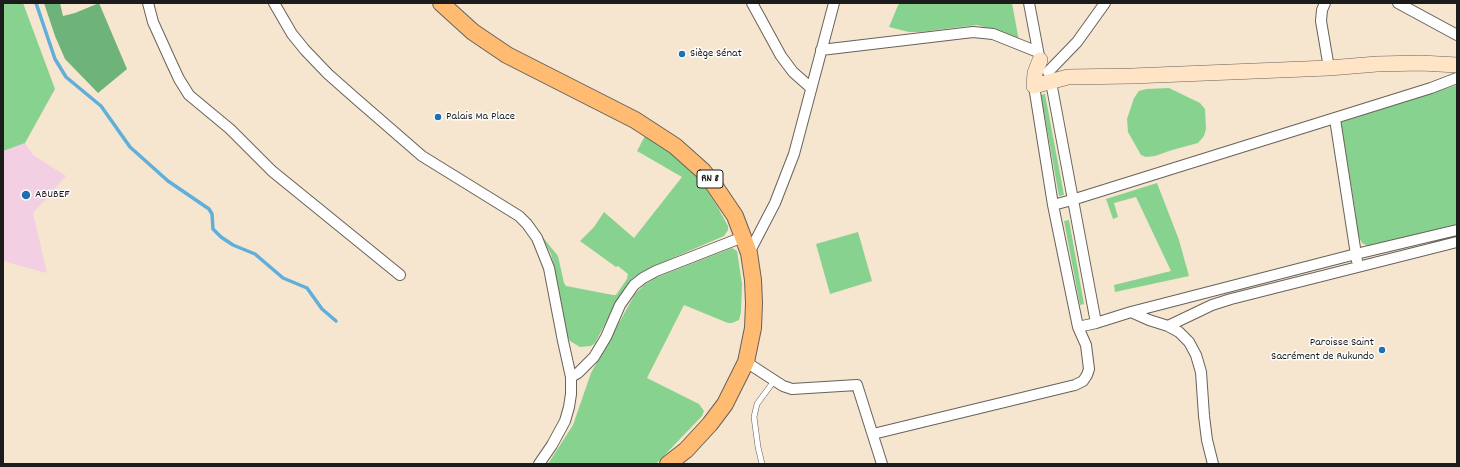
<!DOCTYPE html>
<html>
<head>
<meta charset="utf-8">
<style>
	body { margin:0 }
	#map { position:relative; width:1460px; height:467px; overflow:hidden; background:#f6e5cf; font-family:Dekko,sans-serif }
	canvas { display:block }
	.frame { position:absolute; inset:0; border:4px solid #1c1c1c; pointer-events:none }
</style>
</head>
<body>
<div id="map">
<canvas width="1460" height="467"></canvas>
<div class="frame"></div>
</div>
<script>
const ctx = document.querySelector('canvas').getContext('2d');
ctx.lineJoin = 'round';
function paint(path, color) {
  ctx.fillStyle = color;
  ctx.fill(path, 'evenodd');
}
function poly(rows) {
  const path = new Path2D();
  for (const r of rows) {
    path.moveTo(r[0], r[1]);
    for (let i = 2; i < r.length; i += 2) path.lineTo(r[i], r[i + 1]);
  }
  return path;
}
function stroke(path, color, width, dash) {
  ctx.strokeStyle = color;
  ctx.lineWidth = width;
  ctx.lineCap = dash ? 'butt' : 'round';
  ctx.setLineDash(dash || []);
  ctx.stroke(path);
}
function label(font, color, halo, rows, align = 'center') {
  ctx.font = font + ' Dekko,sans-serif';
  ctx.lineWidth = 3;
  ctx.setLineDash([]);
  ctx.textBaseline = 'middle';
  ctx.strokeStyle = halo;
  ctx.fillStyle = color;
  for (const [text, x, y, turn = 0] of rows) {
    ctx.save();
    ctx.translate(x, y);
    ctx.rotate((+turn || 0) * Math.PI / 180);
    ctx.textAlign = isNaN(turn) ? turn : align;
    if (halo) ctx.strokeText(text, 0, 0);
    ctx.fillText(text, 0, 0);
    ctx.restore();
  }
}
const built = poly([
	[25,143,33,155,66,176,33,213,47,273,10,263,3,260,3,151]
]);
const green = poly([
	[3,3,23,3,55,89,25,143,3,151],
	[899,3,1012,3,1019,41,1002,32,977,25,920,32,909,32,889,27],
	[1457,85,1457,224,1374,246,1368,246,1362,243,1358,235,1356,225,1356,216,1341,122],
	[1169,88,1200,103,1205,109,1206,129,1204,136,1198,143,1172,150,1155,156,1146,157,1141,155,1128,132,1127,119,1134,98,1139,91,1146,89],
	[1045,94,1064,195,1059,196,1041,95],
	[645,136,669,151,694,171,717,206,728,226,728,230,724,236,654,266,633,278,627,285,620,295,595,343,591,346,580,347,570,341,565,332,554,266,551,254,541,235,558,256,564,283,566,286,613,295,616,295,627,279,628,274,618,266,616,267,580,241,594,227,604,212,634,238,682,177,637,151],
	[1157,183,1179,240,1189,276,1115,292,1114,285,1171,271,1136,197,1114,203,1118,217,1113,219,1106,199],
	[1069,220,1084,304,1080,305,1064,221],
	[858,232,872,281,830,294,816,244],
	[732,248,737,251,742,284,741,312,739,320,732,323,728,323,684,305,647,378,699,404,704,411,702,416,656,464,548,464,573,425,591,373,635,294,644,285,655,278]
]);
const forest = poly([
	[44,3,60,3,63,16,75,13,99,3,127,69,98,93,65,59,55,36]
]);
const stream = poly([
	[36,3,55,59,66,77,101,106,130,147,168,181,209,209,212,214,213,229,221,237,233,245,255,254,283,278,307,288,322,309,336,321]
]);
const lane = poly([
	[762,464,758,447,754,417,757,404,774,381]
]);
const street = poly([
	[148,3,153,22,172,64,179,79,189,95,230,129,272,171,400,275],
	[274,3,292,34,305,50,328,74,354,97,422,156,519,216,527,224,537,238,549,268,563,341,571,377],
	[752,3,781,56,793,72,811,88],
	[1029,3,1039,56],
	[1325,3,1322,10,1321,21,1329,68],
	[1398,3,1457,35],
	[821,50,973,32,993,34,1038,52],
	[1048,72,1077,42,1105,3],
	[1051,82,1096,323],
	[1335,119,1357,261],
	[1053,205,1072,200,1431,88,1457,78],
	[749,253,775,203,794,154,834,3],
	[1131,312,1149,320,1168,326,1179,332,1189,342,1196,355,1201,372,1204,416,1207,440,1213,464],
	[1168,326,1212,305,1231,299,1457,242],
	[1078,327,1096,323,1131,312,1356,254,1457,230],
	[746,362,783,386,792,389,857,385,882,464],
	[873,434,1075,385,1083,381,1087,375,1089,369,1086,345,1078,327,1053,205,1034,86],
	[539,464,552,445,565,421,569,407,571,394,571,377,578,373,594,357,606,337,620,305,634,285,643,278,656,271,743,237]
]);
const secondary = poly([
	[1040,60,1035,73,1034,86,1068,77,1132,76,1329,68,1377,64,1421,63,1457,65]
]);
const primary = poly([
	[441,3,473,32,507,55,635,120,675,146,703,171,714,185,735,216,749,253,753,280,754,303,753,328,746,362,725,404,710,424,686,450,668,464]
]);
const markers = [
	[682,54,4,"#1f6fb2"],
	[438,117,4,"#1f6fb2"],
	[26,195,5,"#1f6fb2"],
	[1382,350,4,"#1f6fb2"]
];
const shields = [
	[710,179,26]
];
const shieldNames = [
	["RN 8",710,179]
];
const poiNames = [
	["Siège Sénat",690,54],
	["Palais Ma Place",446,117],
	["ABUBEF",35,195],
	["Paroisse Saint",1374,343,"right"],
	["Sacrément de Rukundo",1374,357,"right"]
];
paint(built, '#f2cfe2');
paint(green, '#88d28f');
paint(forest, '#6eb47a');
stroke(stream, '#60afda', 3.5);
stroke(lane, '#68625b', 6);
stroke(street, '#68625b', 12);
stroke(secondary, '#68625b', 16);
stroke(primary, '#68625b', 18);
stroke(lane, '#fff', 5);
stroke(street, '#fff', 10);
stroke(secondary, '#ffe4c6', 15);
stroke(primary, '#febb71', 16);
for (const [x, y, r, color] of markers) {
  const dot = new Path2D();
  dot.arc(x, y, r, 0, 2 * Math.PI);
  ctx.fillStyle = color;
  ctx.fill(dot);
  stroke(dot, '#fff', 1.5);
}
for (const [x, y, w] of shields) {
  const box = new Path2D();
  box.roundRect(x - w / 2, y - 9, w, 18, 3);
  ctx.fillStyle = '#fff';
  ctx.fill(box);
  stroke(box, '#1c1c1c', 1);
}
label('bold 11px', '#1c1c1c', null, shieldNames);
label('12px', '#1c1c1c', '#fff', poiNames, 'left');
</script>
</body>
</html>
